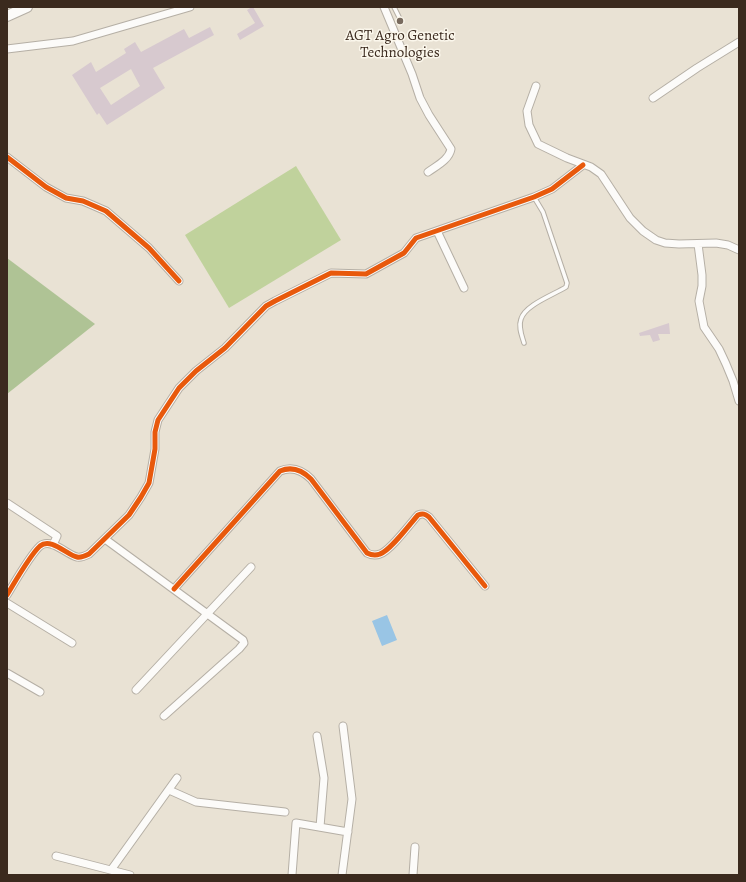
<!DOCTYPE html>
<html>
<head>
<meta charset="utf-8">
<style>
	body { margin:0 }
	#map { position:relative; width:746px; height:882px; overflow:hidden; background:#e9e2d4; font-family:Alegreya,serif }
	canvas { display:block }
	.frame { position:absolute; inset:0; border:8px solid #3b2a1e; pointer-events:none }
</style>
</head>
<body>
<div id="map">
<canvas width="746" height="882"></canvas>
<div class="frame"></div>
</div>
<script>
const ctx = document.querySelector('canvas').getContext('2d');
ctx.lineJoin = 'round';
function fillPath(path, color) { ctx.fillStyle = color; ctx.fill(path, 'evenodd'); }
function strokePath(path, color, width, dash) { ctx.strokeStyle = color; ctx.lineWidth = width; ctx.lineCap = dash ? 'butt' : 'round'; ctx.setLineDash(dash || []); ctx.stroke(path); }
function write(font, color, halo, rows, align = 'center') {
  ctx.font = font + ' Alegreya,serif'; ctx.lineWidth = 3; ctx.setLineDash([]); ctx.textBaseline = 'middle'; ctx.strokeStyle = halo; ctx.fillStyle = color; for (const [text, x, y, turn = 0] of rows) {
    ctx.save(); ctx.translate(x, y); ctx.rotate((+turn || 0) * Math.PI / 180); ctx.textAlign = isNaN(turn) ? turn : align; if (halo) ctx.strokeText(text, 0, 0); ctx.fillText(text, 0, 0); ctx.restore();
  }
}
fillPath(new Path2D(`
	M 296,166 L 341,240 L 229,308 L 185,235 Z`), '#c0d29c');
fillPath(new Path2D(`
	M 7,258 L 95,324 L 7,394 Z`), '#afc395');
fillPath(new Path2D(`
	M 387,615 L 397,640 L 382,646 L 372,621 Z`), '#99c5e5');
fillPath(new Path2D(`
	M 252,7 L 253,7 L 264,26 L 240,40 L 237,34 L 255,23 L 247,10 Z
	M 210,27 L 214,35 L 153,68 L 165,88 L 107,125 L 99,113 L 97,115 L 72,75 L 91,62 L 96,72 L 126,53 L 124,49 L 135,42 L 141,52 L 184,29 L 189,38 ZM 131,69 L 140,86 L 111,105 L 100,88 Z
	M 669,323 L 670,334 L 658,334 L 660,340 L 653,342 L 650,335 L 640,336 L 639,333 Z`), '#d7c9cf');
const lane = new Path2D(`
	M 394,7 L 400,19
	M 524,343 C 522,336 518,327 521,319 C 525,305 553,295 566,287 L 567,283 L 543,212 L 534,197`);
const street = new Path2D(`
	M 384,7 L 412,74 L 420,98 L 429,115 L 451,149 C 449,160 436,166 428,172
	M 7,49 L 73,41 L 190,7
	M 536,86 L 527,111 L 529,125 L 538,144 L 567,158 L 591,167 L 601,174 L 630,218 L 643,231 L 656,240 L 665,243 L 679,244 L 716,243 L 728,245 L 739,250
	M 653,98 L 697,68 L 739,42
	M 7,157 L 46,187 L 66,198 L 83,201 L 106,211 L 149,248 L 179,281
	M 437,231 L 464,288
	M 698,244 L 702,275 L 702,286 L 699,301 L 704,327 L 719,349 L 726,364 L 733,381 L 739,401
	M 7,503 L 57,536 L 53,545
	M 105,539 L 243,640 L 244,643 L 239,649 L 164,716
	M 174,589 L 280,471 C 292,466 302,470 311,479 L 367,553 C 371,555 375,556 380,554 C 390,551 410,524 418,515 C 423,513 425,514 429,517 L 485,586
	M 7,595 C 15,582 30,555 40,546 C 51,537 67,555 77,557 C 81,558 85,556 89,554 L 129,515 L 141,497 L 149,483 L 155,449 L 155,432 L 158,420 L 179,388 L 196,371 L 225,348 L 266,306 L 275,301 L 331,273 L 366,274 L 404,253 L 416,238 L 534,197 L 552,189 L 583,165
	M 7,603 L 72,643
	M 7,673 L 40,692
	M 136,690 L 251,567
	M 317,736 L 324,778 L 320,827
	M 169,790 L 196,802 L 285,812
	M 56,856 L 130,875
	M 111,870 L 177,778
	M 292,875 L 296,823 L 348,832
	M 342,875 L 352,799 L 343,726
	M 413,875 L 415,847`);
const secondary = new Path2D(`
	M 7,16 L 27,7`);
strokePath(lane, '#b5afa5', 5.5);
strokePath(street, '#b5afa5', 9);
strokePath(secondary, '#b5afa5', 12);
strokePath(lane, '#fcfbf9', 3.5);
strokePath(street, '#fcfbf9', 7);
strokePath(secondary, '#fcfbf9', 10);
strokePath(new Path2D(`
	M 7,157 L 46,187 L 66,198 L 83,201 L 106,211 L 149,248 L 179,281
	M 174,589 L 280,471 C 292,466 302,470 311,479 L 367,553 C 371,555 375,556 380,554 C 390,551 410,524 418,515 C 423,513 425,514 429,517 L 485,586
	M 7,595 C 15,582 30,555 40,546 C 51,537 67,555 77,557 C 81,558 85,556 89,554 L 129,515 L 141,497 L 149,483 L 155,449 L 155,432 L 158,420 L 179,388 L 196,371 L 225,348 L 266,306 L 275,301 L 331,273 L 366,274 L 404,253 L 416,238 L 534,197 L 552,189 L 583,165`), '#e8590c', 5);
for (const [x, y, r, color] of [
	[400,21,4,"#786a5e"]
]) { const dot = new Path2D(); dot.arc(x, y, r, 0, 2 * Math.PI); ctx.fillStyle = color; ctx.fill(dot); strokePath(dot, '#fbf7ec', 1.5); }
write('15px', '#3b2a1e', '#fbf7ec', [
	["AGT Agro Genetic",400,36],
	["Technologies",400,53]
]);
</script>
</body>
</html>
